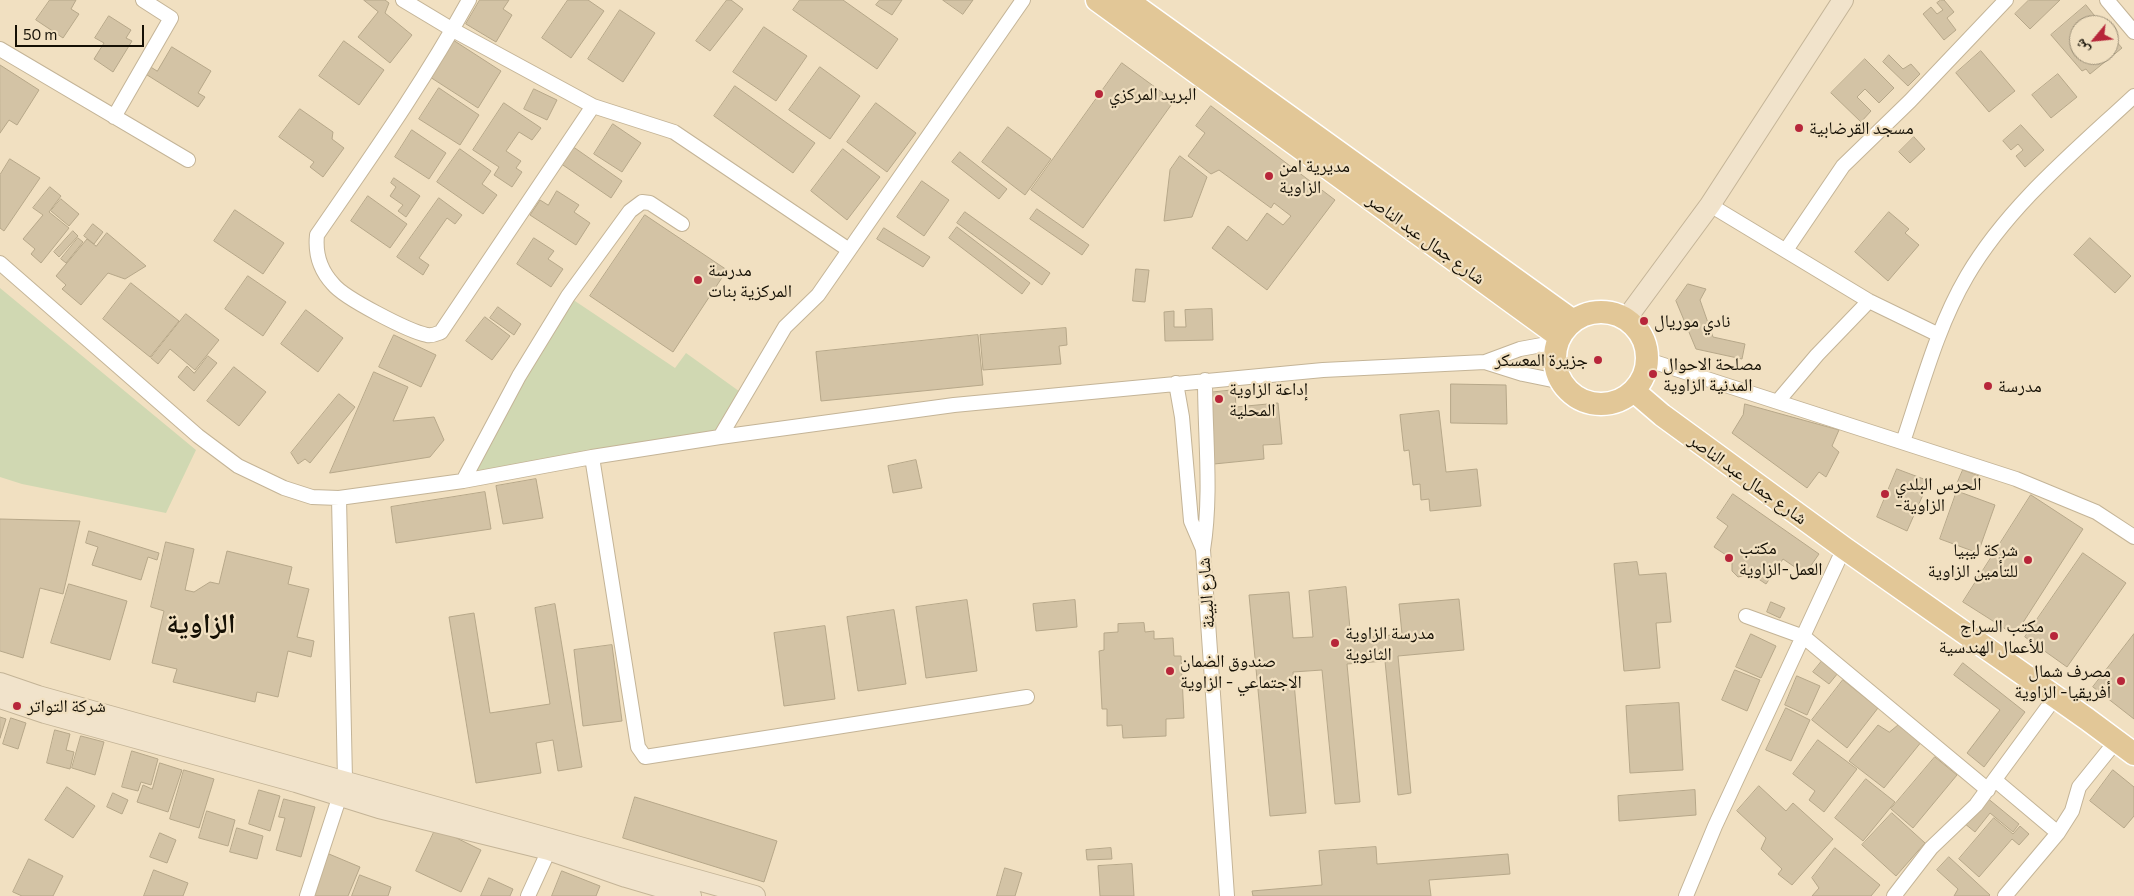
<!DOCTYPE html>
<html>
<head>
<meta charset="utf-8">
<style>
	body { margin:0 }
	#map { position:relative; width:2134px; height:896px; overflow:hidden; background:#f1e0c1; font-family:Commissioner,"Noto Naskh Arabic",sans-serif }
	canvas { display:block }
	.north { position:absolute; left:2069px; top:15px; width:50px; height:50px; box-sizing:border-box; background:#f1e0c1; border:1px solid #998d76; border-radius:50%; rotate:242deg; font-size:14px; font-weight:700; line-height:20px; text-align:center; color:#151005 }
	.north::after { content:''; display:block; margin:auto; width:18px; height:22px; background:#b7263a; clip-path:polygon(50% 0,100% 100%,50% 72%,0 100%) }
	.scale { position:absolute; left:15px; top:25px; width:129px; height:22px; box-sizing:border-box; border:2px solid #151005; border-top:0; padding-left:6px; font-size:15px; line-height:18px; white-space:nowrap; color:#151005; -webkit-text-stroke:4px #f1e0c1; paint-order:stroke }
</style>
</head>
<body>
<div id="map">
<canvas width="2134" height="896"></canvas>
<div class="north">ش</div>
<div class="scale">50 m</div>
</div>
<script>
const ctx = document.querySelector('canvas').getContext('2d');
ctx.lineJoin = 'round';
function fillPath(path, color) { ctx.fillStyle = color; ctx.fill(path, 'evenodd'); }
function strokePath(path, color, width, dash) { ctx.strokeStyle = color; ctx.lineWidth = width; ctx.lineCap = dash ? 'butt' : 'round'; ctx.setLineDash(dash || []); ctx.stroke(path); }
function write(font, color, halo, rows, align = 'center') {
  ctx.font = font + ' Commissioner,"Noto Naskh Arabic",sans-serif'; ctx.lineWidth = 4.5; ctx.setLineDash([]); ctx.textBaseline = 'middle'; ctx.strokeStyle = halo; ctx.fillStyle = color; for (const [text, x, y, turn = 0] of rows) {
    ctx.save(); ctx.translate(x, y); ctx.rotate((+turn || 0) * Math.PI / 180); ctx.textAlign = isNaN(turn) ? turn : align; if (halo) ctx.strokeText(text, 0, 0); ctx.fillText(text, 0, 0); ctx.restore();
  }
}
fillPath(new Path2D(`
	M 0,288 L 196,450 L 166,513 L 22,484 L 0,477 Z
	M 569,297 L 675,368 L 686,353 L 743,394 L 719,435 L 464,481 Z`), '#d0d8b2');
const building = new Path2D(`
	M 50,0 L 76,0 L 71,9 L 79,14 L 63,38 L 36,20 Z
	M 364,0 L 385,0 L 389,3 L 385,13 L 412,35 L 390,63 L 358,37 L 378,12 Z
	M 480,0 L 509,0 L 503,9 L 512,15 L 496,42 L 466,24 Z
	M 568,0 L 588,0 L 604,11 L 571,58 L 542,38 Z
	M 727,0 L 731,0 L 743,9 L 710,51 L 696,41 Z
	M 800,0 L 843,0 L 898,39 L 877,69 L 793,10 Z
	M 880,0 L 902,0 L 892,15 L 876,5 Z
	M 943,0 L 973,0 L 963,14 Z
	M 1941,0 L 1944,0 L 1954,12 L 1947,18 L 1956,30 L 1944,40 L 1923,14 L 1931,7 L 1937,14 L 1943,10 L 1937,3 Z
	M 2029,0 L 2060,0 L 2030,29 L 2015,14 Z
	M 2086,5 L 2102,25 L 2079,25 L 2079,55 L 2109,55 L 2109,33 L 2122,48 L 2090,74 L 2086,69 L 2082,71 L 2051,35 Z
	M 620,10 L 655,33 L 623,82 L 588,59 Z
	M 109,16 L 131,30 L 126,38 L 132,41 L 113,72 L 94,59 L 104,43 L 95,38 Z
	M 764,27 L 807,56 L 776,101 L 733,72 Z
	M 453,40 L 501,71 L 478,108 L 430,77 Z
	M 344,41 L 384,70 L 359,105 L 319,76 Z
	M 172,47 L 211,71 L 198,93 L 205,97 L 198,107 L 144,73 L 149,66 L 157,71 Z
	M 1981,51 L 2015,91 L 1989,112 L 1956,73 Z
	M 1889,55 L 1903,69 L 1911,64 L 1920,74 L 1908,86 L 1883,62 Z
	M 1865,59 L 1894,88 L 1879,103 L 1865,89 L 1857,97 L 1871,111 L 1861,122 L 1831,93 Z
	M 1122,63 L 1174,101 L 1083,228 L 1031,190 Z
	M 0,65 L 39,90 L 17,125 L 9,120 L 0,133 Z
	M 820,67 L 860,96 L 830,139 L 789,110 Z
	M 2058,74 L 2077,97 L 2051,118 L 2032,95 Z
	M 735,86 L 815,143 L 793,173 L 714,116 Z
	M 439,88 L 479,115 L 460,145 L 419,119 Z
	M 534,89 L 557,100 L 547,120 L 524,109 Z
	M 504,103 L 541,128 L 532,140 L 519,132 L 506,151 L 521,161 L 516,168 L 522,172 L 512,187 L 494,175 L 499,167 L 473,150 Z
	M 876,103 L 916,133 L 887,172 L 847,142 Z
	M 1211,106 L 1335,200 L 1267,290 L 1212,248 L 1228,226 L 1247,241 L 1267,213 L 1283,225 L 1291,216 L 1274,203 L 1271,208 L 1219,170 L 1211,174 L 1188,156 L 1205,133 L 1196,126 Z
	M 300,109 L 333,132 L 332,139 L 344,148 L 323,177 L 310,167 L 314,162 L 279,137 Z
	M 613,124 L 641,143 L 622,172 L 594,154 Z
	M 2021,125 L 2044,150 L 2025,167 L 2016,156 L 2023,150 L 2018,144 L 2011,150 L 2003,141 Z
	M 1008,127 L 1051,159 L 1025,195 L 982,162 Z
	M 412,130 L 446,153 L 429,179 L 395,157 Z
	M 1914,137 L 1925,149 L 1910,163 L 1899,152 Z
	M 572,146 L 622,181 L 611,198 L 560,163 Z
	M 460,149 L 491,171 L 482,184 L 497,195 L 483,214 L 437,182 Z
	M 843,149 L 880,177 L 847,220 L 811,191 Z
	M 960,152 L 1007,189 L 999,199 L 952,162 Z
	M 1180,156 L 1207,177 L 1192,217 L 1164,221 L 1170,170 Z
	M 10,159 L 40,178 L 4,231 L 0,228 L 0,175 Z
	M 394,178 L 420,196 L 406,217 L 398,211 L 403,205 L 390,196 L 396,187 L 391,183 Z
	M 922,181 L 949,200 L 924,236 L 897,217 Z
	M 50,187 L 61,196 L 49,212 L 69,228 L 41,263 L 31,254 L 35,249 L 23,239 L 43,215 L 33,208 Z
	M 557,191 L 579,205 L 574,212 L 590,223 L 576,245 L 530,215 L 540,200 L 548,205 Z
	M 368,196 L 407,224 L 390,248 L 351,221 Z
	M 439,198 L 462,215 L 455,224 L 447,218 L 419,258 L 429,265 L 423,275 L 397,257 Z
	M 61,199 L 79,214 L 69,226 L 51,211 Z
	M 1037,209 L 1089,245 L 1082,255 L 1030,219 Z
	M 235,210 L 284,243 L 263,274 L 214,241 Z
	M 965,212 L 1050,273 L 1042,285 L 957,223 Z
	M 1889,212 L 1909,229 L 1905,233 L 1919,245 L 1888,281 L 1855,252 Z
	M 645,215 L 727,270 L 673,352 L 590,296 Z
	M 93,224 L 103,232 L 94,244 L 84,236 Z
	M 957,227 L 1030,283 L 1022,294 L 949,238 Z
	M 884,228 L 930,257 L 923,267 L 877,239 Z
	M 73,231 L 78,236 L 59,257 L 54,252 Z
	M 107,233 L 146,266 L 125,279 L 108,273 L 81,305 L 62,289 L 66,285 L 56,276 L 87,239 L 96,246 Z
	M 78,238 L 83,242 L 66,263 L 61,259 Z
	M 534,238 L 554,251 L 548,259 L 563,269 L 551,287 L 517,264 Z
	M 2090,238 L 2131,276 L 2115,293 L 2074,255 Z
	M 1136,269 L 1149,270 L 1145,302 L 1133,301 Z
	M 248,276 L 286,302 L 263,336 L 225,309 Z
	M 131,283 L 179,321 L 150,357 L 103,319 Z
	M 1688,284 L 1706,289 L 1700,300 L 1713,337 L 1745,344 L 1742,359 L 1696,349 L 1676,301 Z
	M 498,307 L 521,324 L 514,335 L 490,318 Z
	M 1212,309 L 1213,340 L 1165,341 L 1164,312 L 1174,311 L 1174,327 L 1186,327 L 1185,310 Z
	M 306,310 L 343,338 L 318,372 L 281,344 Z
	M 186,314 L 219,340 L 195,370 L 170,349 L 158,364 L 151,358 Z
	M 485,317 L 510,336 L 492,360 L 466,341 Z
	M 1066,328 L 1067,345 L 1059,346 L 1061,364 L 983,370 L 980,335 Z
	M 394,335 L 436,355 L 421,387 L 379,367 Z
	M 978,335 L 983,385 L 821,401 L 816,352 Z
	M 208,356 L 217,363 L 194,391 L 178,377 L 187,366 L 194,373 Z
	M 234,367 L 266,392 L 239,426 L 207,401 Z
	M 374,372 L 408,387 L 393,421 L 434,417 L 444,440 L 430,457 L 330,473 Z
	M 1451,384 L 1506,385 L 1507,424 L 1451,423 Z
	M 1235,390 L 1236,407 L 1278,403 L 1282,444 L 1263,445 L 1264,459 L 1214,464 L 1207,393 Z
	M 339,394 L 355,407 L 310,463 L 305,459 L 298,464 L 291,453 Z
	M 1745,404 L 1839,430 L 1832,446 L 1839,452 L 1826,477 L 1819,472 L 1807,488 L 1732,433 L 1743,415 Z
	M 1439,411 L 1446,472 L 1477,469 L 1481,506 L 1430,511 L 1429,499 L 1421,500 L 1420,484 L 1413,485 L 1409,450 L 1404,451 L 1400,415 Z
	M 916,460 L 922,488 L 893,493 L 888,466 Z
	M 1897,469 L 1929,481 L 1907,531 L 1877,517 Z
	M 1963,470 L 1979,476 L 1973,491 L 1957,484 Z
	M 536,479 L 543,518 L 503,524 L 496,486 Z
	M 1957,491 L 1995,505 L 1978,553 L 1940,539 Z
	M 485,492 L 491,529 L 396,543 L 391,507 Z
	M 1733,494 L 1819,554 L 1805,574 L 1783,559 L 1766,584 L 1751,574 L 1738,577 L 1732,571 L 1732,559 L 1714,547 L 1728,526 L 1717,518 Z
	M 2031,495 L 2083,529 L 2015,635 L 1963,602 Z
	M 0,519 L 80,521 L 63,594 L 40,588 L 23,658 L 0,651 Z
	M 89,531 L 159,553 L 157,560 L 148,557 L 141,580 L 92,565 L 98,547 L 86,543 Z
	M 166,542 L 194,549 L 185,590 L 194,592 L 210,582 L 219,584 L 227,551 L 292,567 L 288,584 L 309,589 L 297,637 L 314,641 L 311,657 L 288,651 L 278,697 L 257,692 L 255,702 L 173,682 L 177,669 L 152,663 L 164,611 L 151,607 Z
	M 2083,553 L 2126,583 L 2067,667 L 2025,637 Z
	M 1637,562 L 1639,575 L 1666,573 L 1671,622 L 1656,623 L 1660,668 L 1624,671 L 1614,564 Z
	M 69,584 L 127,601 L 110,660 L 51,643 Z
	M 1346,587 L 1351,639 L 1402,634 L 1399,604 L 1459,599 L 1464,650 L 1398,656 L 1411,793 L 1398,795 L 1385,661 L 1347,664 L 1360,802 L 1335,804 L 1322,670 L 1293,672 L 1306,813 L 1270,816 L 1249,595 L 1289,592 L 1293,638 L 1313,637 L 1309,591 Z
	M 967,600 L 977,671 L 926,678 L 916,607 Z
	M 1075,600 L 1077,627 L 1036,631 L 1033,604 Z
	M 1771,602 L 1785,608 L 1780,618 L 1767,612 Z
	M 555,604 L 582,767 L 558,771 L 553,740 L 536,743 L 541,773 L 476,783 L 449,617 L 474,613 L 490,713 L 550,704 L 535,608 Z
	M 894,610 L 906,684 L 858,691 L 847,617 Z
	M 1144,623 L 1145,632 L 1154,631 L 1154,639 L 1173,638 L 1174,656 L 1181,656 L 1184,718 L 1166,719 L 1166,736 L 1123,738 L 1122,725 L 1107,726 L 1107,709 L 1102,709 L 1099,651 L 1104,650 L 1104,633 L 1118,632 L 1118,624 Z
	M 825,626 L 835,699 L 784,706 L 774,633 Z
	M 1751,634 L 1776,646 L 1761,678 L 1736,667 Z
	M 2134,634 L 2134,719 L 2093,687 Z
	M 612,645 L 622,721 L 583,726 L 574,650 Z
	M 1822,661 L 1838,673 L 1829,684 L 1813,672 Z
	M 1963,663 L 2025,712 L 1984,767 L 1967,753 L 2000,710 L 1954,675 Z
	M 1735,670 L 1760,680 L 1747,711 L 1722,700 Z
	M 1797,676 L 1820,686 L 1807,715 L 1785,705 Z
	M 1843,680 L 1878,708 L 1847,748 L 1812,720 Z
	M 1679,703 L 1683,770 L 1630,773 L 1626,706 Z
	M 1786,708 L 1810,720 L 1791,761 L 1766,750 Z
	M 0,717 L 6,719 L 0,738 Z
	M 11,718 L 26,723 L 18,749 L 3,744 Z
	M 1901,723 L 1922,741 L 1884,788 L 1849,761 L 1878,725 L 1889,732 Z
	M 55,730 L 70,734 L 66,750 L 74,752 L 70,769 L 47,763 Z
	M 81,736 L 104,742 L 95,775 L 72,768 Z
	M 1818,740 L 1857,769 L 1824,812 L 1809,800 L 1815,791 L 1793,774 Z
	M 132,751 L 158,759 L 151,785 L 141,782 L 138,791 L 122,787 Z
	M 1935,757 L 1957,775 L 1913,828 L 1891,809 Z
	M 160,763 L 182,770 L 168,812 L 137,802 L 143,785 L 152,789 Z
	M 184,770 L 214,779 L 199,828 L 170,819 Z
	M 2113,770 L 2134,787 L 2134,816 L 2124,828 L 2090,801 Z
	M 1866,779 L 1895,802 L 1863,841 L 1835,818 Z
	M 1759,786 L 1786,811 L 1793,803 L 1833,839 L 1792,885 L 1778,874 L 1782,869 L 1761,849 L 1766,838 L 1737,811 Z
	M 67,787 L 95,806 L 73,838 L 45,820 Z
	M 259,790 L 280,796 L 270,831 L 249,824 Z
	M 1695,790 L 1696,815 L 1619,821 L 1618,796 Z
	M 113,793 L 128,800 L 122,814 L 107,807 Z
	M 635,797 L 777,841 L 764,882 L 623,838 Z
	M 1986,797 L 2019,824 L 2013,832 L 1990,813 L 1975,832 L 1964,823 Z
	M 284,799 L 315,807 L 301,857 L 276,850 L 285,818 L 279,817 Z
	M 207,811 L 235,820 L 228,846 L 199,838 Z
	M 1892,813 L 1925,843 L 1896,876 L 1862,845 Z
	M 1994,818 L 2013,834 L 2020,826 L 2029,834 L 2019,845 L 2012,839 L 1979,877 L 1959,859 Z
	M 237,828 L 263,836 L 257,859 L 230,852 Z
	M 436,828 L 481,850 L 461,892 L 416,871 Z
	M 160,833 L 176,840 L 167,863 L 150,857 Z
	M 1376,847 L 1377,864 L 1508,854 L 1510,874 L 1429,880 L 1431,896 L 1253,896 L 1252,891 L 1322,885 L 1319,851 Z
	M 1111,848 L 1112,859 L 1087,860 L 1086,850 Z
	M 1835,848 L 1880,885 L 1871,896 L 1812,896 L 1819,888 L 1812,878 Z
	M 329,854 L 360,867 L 348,896 L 312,896 Z
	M 1949,857 L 1990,895 L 1989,896 L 1954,896 L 1958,889 L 1937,870 Z
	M 29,859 L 63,876 L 53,896 L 22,896 L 13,892 Z
	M 1132,864 L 1134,896 L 1100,896 L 1098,866 Z
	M 1005,868 L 1022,873 L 1015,896 L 997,896 Z
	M 154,870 L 188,883 L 183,896 L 144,896 Z
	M 562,871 L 600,886 L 596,896 L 552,896 Z
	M 360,875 L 391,887 L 388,896 L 352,896 Z
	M 489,878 L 513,889 L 510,896 L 481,896 Z`);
fillPath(building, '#d3c3a5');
strokePath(building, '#b6a789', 1);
const street = new Path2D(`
	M 403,0 L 453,30 L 593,106 L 674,132 L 849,250
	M 469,0 C 424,82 370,158 317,235 C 315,254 320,270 333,284 C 344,298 408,331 427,335 C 433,336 436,334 441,332 L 593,106
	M 2107,0 L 2134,32
	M 0,49 L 188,160
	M 114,117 L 171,18 L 143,0
	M 1710,205 L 1869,301 L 1939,335
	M 1786,250 L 1843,166 L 1910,101 L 2006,0
	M 0,263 L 198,436 L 238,466 L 284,488 L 312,497 L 339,498 L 463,481 L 592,457 L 720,437 L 954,405 L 1323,370 L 1485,362 L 1520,349 L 1558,342
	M 1648,360 L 2016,479 L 2096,512 L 2134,537
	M 1485,362 L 1523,374 L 1562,382
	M 1205,380 C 1205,437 1212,494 1203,550 L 1227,896
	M 1176,383 L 1182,417 L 1191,521 L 1203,549
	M 1778,401 L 1817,355 L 1869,301
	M 720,437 L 785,327 L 818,295 L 1023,0
	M 1903,442 C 1922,386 1937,327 1967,276 C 2008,206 2075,151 2134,96
	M 592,457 L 638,747 L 645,757 L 1027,697
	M 463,481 L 519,376 L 568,296 L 630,211 L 642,202 L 650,203 L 682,224
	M 1746,616 L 1804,637 L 1988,790
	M 1995,780 L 2058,833
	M 307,896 L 345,780 L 339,498
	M 528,896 L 549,850
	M 1686,896 L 1715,826 L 1844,548
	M 1894,896 L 1931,848 L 1976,805 L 2056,696
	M 2005,896 L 2058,833 L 2072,811 L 2079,787 L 2117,740`);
const secondary = new Path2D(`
	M 1626,319 L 1710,205 L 1843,0
	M 0,683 L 38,696 L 755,896
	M 0,698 L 45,713 L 296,782 L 379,808 L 549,850 L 626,877 L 691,896`);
const primary = new Path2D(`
	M 1097,0 L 1560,337
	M 1127,0 L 1573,321
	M1555 358a46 46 0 1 1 92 0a46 46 0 1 1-92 0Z
	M 1634,391 L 1662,415 L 1844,548 L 2087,719 L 2134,754`);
strokePath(street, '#c4b497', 16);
strokePath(secondary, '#c4b497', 22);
strokePath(primary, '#fff', 25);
strokePath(street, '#fff', 14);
strokePath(secondary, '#f1e3cb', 20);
strokePath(primary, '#e2c797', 22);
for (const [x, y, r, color] of [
	[1099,94,5,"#b7263a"],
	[1799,128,5,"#b7263a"],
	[1269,176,5,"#b7263a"],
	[698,280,5,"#b7263a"],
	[1644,321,5,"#b7263a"],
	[1598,360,5,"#b7263a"],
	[1653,374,5,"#b7263a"],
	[1988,386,5,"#b7263a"],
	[1219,399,5,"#b7263a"],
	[1885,494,5,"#b7263a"],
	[1729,558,5,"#b7263a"],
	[2028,560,5,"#b7263a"],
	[2054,636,5,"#b7263a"],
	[1335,643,5,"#b7263a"],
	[1170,671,5,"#b7263a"],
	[2121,681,5,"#b7263a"],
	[17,706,5,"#b7263a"]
]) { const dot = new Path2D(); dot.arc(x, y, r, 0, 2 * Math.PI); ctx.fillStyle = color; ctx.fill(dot); strokePath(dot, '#f1e0c1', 2); }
write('18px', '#151005', '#f1e0c1', [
	["البريد المركزي",1109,94],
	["مسجد القرضابية",1809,128],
	["مديرية امن",1279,166],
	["الزاوية",1279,187],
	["مدرسة",708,270],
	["المركزية بنات",708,291],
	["نادي موريال",1654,321],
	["جزيرة المعسكر",1588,360,"right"],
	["مصلحة الاحوال",1663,364],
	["المدنية الزاوية",1663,385],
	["مدرسة",1998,386],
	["إداعة الزاوية",1229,389],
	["المحلية",1229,410],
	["الحرس البلدي",1895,484],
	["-الزاوية",1895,505],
	["مكتب",1739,548],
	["العمل-الزاوية",1739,569],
	["شركة ليبيا",2018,550,"right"],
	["للتأمين الزاوية",2018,571,"right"],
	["مكتب السراج",2044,626,"right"],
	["للأعمال الهندسية",2044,647,"right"],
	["مدرسة الزاوية",1345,633],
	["الثانوية",1345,654],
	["صندوق الضمان",1180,661],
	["الاجتماعي - الزاوية",1180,682],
	["مصرف شمال",2111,671,"right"],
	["أفريقيا- الزاوية",2111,692,"right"],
	["شركة التواتر",27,706]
], 'left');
write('18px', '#151005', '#f1e0c1', [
	["شارع جمال عبد الناصر",1426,239,36],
	["شارع جمال عبد الناصر",1748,479,36],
	["شارع البيئة",1206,593,-94]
]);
write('bold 28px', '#151005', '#f1e0c1', [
	["الزاوية",201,624]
]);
</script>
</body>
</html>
